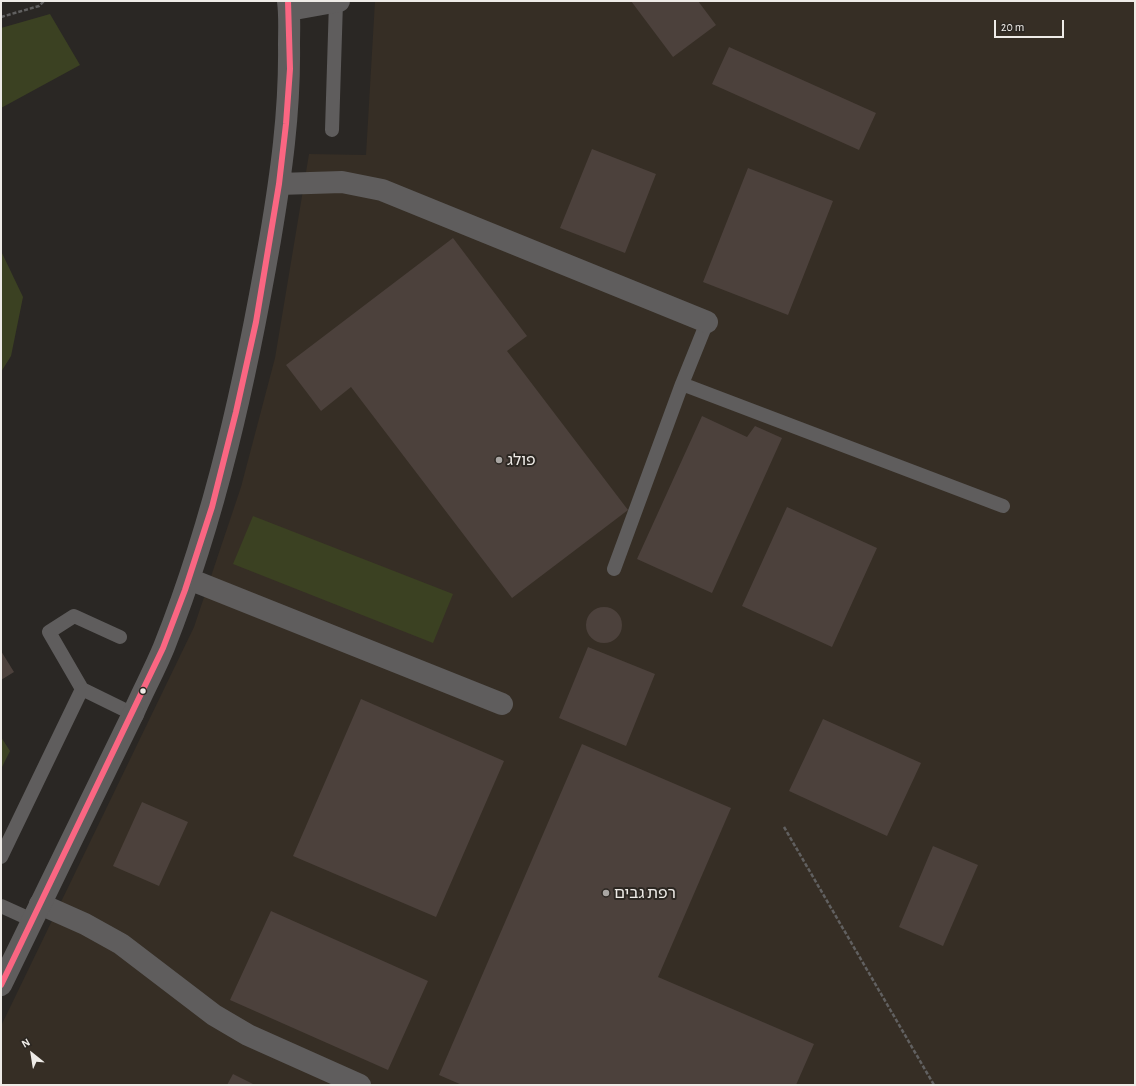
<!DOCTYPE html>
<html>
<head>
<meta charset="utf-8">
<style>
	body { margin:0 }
	#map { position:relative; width:1136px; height:1086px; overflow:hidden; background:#2a2724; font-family:"Alegreya Sans",sans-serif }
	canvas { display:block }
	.frame { position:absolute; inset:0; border:2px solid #eeebe7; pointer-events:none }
	.north { position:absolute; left:12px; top:1034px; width:40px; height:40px; -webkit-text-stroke:3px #2c2722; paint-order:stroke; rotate:330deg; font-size:11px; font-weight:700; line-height:16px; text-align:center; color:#eeebe7 }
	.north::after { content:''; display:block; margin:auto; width:14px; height:18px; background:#eeebe7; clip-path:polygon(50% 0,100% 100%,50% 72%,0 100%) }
	.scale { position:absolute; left:994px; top:20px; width:70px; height:18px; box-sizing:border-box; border:2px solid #eeebe7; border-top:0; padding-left:5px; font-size:12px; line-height:14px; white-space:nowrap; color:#eeebe7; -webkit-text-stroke:3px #2c2722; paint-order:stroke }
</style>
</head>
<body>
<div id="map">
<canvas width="1136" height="1086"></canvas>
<div class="frame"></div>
<div class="north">N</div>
<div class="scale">20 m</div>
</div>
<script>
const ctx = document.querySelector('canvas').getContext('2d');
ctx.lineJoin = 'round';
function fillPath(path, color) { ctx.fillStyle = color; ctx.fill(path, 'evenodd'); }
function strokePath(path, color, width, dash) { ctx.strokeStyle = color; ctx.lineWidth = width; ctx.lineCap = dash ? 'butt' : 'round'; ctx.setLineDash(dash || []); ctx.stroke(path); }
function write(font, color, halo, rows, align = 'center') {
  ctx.font = font + ' "Alegreya Sans","Noto Sans Hebrew",sans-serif'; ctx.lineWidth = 4; ctx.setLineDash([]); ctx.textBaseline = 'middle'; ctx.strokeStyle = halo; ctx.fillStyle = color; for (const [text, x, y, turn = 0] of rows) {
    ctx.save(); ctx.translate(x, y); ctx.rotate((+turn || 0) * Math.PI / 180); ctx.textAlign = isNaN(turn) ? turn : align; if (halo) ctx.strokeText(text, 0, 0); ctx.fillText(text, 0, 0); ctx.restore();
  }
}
fillPath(new Path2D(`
	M 375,1 L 1135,1 L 1135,1085 L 1,1085 L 1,1026 L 194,627 L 241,487 L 275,358 L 309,154 L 366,155 Z`), '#362e25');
fillPath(new Path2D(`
	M 50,14 L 80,65 L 1,108 L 1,28 Z
	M 1,251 L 23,297 L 11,356 L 1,372 Z
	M 253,516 L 453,594 L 433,643 L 233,564 Z
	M 1,737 L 10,751 L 1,769 Z`), '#3b4122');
fillPath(new Path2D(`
	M 631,1 L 698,1 L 716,25 L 673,57 Z
	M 729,47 L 876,113 L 859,150 L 712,84 Z
	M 592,149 L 656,174 L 625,253 L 560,228 Z
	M 748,168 L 833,201 L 788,315 L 703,282 Z
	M 453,238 L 527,336 L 507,351 L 628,510 L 512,598 L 351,387 L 321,411 L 286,365 Z
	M 702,416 L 747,437 L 755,426 L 782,438 L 712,593 L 637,559 Z
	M 787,507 L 877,548 L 832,647 L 742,606 Z
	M586 625a18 18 0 1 1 36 0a18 18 0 1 1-36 0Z
	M 588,647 L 655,674 L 626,746 L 559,718 Z
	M 1,651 L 14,672 L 1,680 Z
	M 361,699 L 504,761 L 436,917 L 293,856 Z
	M 823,719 L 921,763 L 887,836 L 789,791 Z
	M 582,744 L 731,808 L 658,977 L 814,1044 L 796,1085 L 462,1085 L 439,1075 Z
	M 142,802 L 188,822 L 159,886 L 113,866 Z
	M 933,846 L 978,865 L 943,946 L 899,927 Z
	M 271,911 L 428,981 L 388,1070 L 230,1000 Z
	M 233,1074 L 255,1085 L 227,1085 Z`), '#4c413c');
strokePath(new Path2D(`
	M 1,17 L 39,6 L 44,1
	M 784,827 L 934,1085`), '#616060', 2.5, [4, 2]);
strokePath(new Path2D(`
	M 332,130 L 336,2
	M 682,384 L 707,322
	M 614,569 L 682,384 L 1003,506
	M 82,689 L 49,632 L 74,616 L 120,637
	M 1,857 L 82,689 L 133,714
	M 1,906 L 32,920`), '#5f5d5d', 14);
strokePath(new Path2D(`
	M 289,10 L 339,1
	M 279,184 L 342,182 L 382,190 L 707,322
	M 189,579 L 502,704
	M 133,714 C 143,691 155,669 164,647 C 216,516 246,378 270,240 C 281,175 290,111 289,45 C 289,31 290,16 288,1
	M 40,904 L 85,924 L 121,944 L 214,1015 L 248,1035 L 360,1085`), '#5f5d5d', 22);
strokePath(new Path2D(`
	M 1,985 L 133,714`), '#5f5d5d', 22);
strokePath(new Path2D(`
	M 1,985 L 163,648 L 185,590 L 212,507 L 236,412 L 256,322 L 279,184 L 286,124 L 290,69 L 288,1`), '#fa6682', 6);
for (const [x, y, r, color] of [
	[499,460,4,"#a9a6a3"],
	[143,691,3.5,"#eeebe7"],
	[606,893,4,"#a9a6a3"]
]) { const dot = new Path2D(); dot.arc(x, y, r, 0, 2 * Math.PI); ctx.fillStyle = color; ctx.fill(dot); strokePath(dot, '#2c2722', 1.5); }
write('16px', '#eeebe7', '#2c2722', [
	["פולג",507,460],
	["רפת גבים",614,893]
], 'left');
</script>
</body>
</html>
